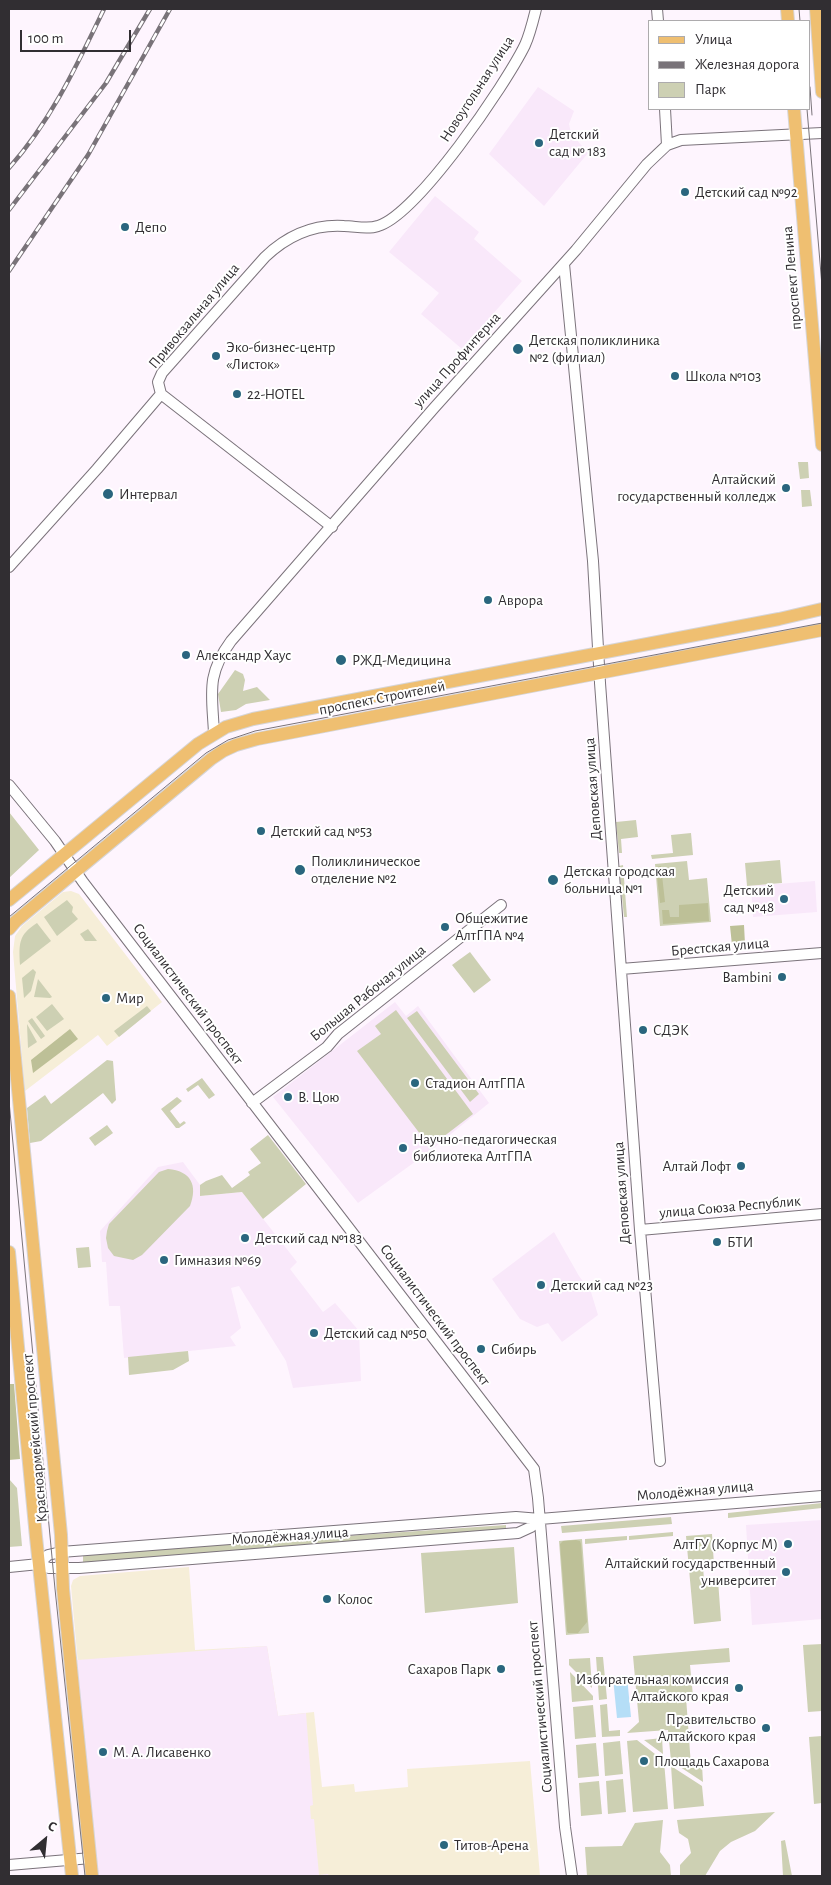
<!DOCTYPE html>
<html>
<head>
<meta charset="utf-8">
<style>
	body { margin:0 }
	#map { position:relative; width:831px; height:1885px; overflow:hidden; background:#fef5fe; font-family:"Alegreya Sans",sans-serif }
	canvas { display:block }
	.frame { position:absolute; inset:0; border:10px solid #312e32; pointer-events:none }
	.legend { position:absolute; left:648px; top:20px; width:162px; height:90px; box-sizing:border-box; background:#fff; border:1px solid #adabad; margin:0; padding:6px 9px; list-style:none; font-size:15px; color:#312e32 }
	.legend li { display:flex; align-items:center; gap:10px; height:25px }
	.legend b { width:25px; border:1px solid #adabad }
	.north { position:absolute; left:20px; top:1815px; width:50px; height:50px; -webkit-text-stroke:4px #fff; paint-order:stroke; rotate:28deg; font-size:14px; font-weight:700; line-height:20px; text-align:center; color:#312e32 }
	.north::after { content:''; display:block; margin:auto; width:18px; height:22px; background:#312e32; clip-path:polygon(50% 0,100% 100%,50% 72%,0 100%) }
	.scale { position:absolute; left:20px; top:30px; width:111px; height:22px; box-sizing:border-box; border:2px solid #312e32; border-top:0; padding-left:6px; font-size:15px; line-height:18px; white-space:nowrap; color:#312e32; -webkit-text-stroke:4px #fff; paint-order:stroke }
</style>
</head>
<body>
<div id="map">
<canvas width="831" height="1885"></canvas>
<div class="frame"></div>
<ul class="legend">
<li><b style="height:6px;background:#efbf71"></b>Улица</li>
<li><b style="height:6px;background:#797379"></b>Железная дорога</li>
<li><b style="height:14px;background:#cdd0b3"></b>Парк</li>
</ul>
<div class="north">С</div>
<div class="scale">100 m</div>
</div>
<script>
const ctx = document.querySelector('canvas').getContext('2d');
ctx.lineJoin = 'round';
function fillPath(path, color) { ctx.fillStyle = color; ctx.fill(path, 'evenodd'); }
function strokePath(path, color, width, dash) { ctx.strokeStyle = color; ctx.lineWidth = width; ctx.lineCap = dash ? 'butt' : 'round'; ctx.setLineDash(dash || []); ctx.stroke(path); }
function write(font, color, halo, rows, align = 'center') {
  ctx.font = font + ' "Alegreya Sans",sans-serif'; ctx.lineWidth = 4; ctx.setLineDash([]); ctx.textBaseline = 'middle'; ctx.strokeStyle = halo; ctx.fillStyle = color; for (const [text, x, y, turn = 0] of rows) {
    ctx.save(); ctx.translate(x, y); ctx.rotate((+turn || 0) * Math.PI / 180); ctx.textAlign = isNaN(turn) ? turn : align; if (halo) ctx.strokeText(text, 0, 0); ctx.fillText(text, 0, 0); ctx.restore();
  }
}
fillPath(new Path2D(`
	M 71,891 L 79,894 L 162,1002 L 107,1046 L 98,1035 L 25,1091 L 13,952 L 15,936 L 22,926 L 63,892 Z
	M 189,1567 L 195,1650 L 267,1646 L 278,1716 L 314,1712 L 322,1787 L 354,1784 L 355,1792 L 408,1787 L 407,1769 L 530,1761 L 540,1876 L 97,1876 L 71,1586 L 73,1580 L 80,1576 Z`), '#f6eed8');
fillPath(new Path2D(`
	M 538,87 L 574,111 L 569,124 L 571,133 L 588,153 L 544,206 L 489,154 Z
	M 435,196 L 479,232 L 474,239 L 522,281 L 462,349 L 421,314 L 439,293 L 389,252 Z
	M 815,881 L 817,912 L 753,917 L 751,886 Z
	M 395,1002 L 406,1016 L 418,1006 L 489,1103 L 430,1151 L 358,1203 L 273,1097 Z
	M 183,1162 L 200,1185 L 200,1196 L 242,1192 L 297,1262 L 290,1269 L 323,1312 L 335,1303 L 359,1331 L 361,1381 L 293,1388 L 286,1361 L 239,1286 L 231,1288 L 241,1328 L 230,1337 L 236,1346 L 124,1358 L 120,1306 L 109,1306 L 106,1262 L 102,1262 L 100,1231 L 158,1167 Z
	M 554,1232 L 579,1276 L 591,1292 L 598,1315 L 562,1342 L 548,1323 L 537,1327 L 520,1319 L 492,1279 Z
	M 822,1520 L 822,1619 L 752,1625 L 746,1525 Z
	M 267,1646 L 278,1716 L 306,1713 L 313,1805 L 310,1806 L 311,1819 L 314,1819 L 319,1875 L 328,1874 L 329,1876 L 97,1876 L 77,1660 Z`), '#f9e8fa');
fillPath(new Path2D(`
	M 798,462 L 808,462 L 809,478 L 800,479 Z
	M 801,490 L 810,490 L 812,506 L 802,507 Z
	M 235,670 L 243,674 L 245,680 L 243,691 L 257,687 L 270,700 L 246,704 L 236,710 L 221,712 L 218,694 Z
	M 9,812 L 39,850 L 9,878 Z
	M 636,820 L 638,837 L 621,839 L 622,853 L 619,853 L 616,822 Z
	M 691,833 L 693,855 L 652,859 L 651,855 L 673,853 L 671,835 Z
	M 780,860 L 782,883 L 747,886 L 745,863 Z
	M 687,861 L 689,880 L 707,878 L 711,922 L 660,926 L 655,864 Z
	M 623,865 L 627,917 L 624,917 L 619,866 Z
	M 67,900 L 73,907 L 72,912 L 78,919 L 57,936 L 44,917 Z
	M 37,923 L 51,941 L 20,965 C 19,944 18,935 37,923 Z
	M 88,929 L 97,941 L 85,941 L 80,934 Z
	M 470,952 L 491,980 L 474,993 L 452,965 Z
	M 33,969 L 36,972 L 31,991 L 24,998 L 22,978 Z
	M 38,979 L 52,997 L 50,998 L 34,997 Z
	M 52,1004 L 64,1019 L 47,1031 L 36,1017 Z
	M 147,1006 L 151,1011 L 119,1037 L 114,1031 Z
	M 396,1010 L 473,1114 L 430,1147 L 357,1051 L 381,1034 L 375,1026 Z
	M 417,1011 L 479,1094 L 470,1102 L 407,1018 Z
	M 32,1018 L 45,1036 L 41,1039 L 28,1021 Z
	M 27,1024 L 37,1042 L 28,1048 Z
	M 107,1060 L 113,1061 L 116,1100 L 112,1104 L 103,1093 L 41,1141 L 30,1143 L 27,1108 L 45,1095 L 51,1104 Z
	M 202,1078 L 215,1095 L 209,1099 L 198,1085 L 188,1092 L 186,1089 Z
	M 177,1097 L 182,1101 L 170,1111 L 180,1124 L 184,1121 L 186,1123 L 179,1128 L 176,1128 L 161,1109 Z
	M 107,1125 L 113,1133 L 95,1146 L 89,1138 Z
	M 268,1135 L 306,1184 L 263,1219 L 242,1192 L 200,1196 L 200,1185 L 206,1181 L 222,1175 L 232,1188 L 250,1175 L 248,1172 L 261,1163 L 250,1149 Z
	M 168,1169 C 191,1171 198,1185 190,1206 L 142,1255 L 133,1260 L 114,1256 L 108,1248 L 106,1238 L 107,1231 L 109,1224 L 159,1172 Z
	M 89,1247 L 91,1267 L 78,1268 L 76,1248 Z
	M 188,1351 L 189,1361 L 173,1370 L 129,1375 L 128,1357 Z
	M 9,1479 L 17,1488 L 22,1546 L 9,1547 Z
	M 822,1503 L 822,1508 L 728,1518 L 728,1513 Z
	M 671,1517 L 672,1524 L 562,1533 L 561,1526 Z
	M 506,1525 L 506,1531 L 83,1563 L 83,1554 Z
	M 673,1532 L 673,1536 L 629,1540 L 629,1536 Z
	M 712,1534 L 714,1565 L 703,1566 L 704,1580 L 718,1580 L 721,1621 L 694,1624 L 686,1536 Z
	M 627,1536 L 627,1540 L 585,1544 L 585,1539 Z
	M 582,1539 L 589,1633 L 566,1635 L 559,1541 Z
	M 514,1547 L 518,1603 L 425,1613 L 421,1553 Z
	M 822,1644 L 822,1711 L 808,1712 L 803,1645 Z
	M 729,1648 L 730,1662 L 690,1665 L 693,1696 L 686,1697 L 691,1766 L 702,1765 L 703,1782 L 671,1761 L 668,1730 L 627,1733 L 639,1722 L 633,1656 Z
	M 596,1657 L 603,1657 L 607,1699 L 599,1700 Z
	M 590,1658 L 592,1688 L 569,1665 L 569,1659 Z
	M 570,1672 L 593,1696 L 593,1700 L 572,1702 Z
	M 607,1704 L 609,1731 L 620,1730 L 620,1736 L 602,1737 L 600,1705 Z
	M 593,1705 L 596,1737 L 575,1739 L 573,1707 Z
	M 822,1736 L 822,1803 L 814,1804 L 809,1737 Z
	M 662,1738 L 663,1754 L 644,1740 Z
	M 637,1740 L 664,1761 L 668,1809 L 633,1812 L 627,1741 Z
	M 620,1741 L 623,1774 L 605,1776 L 603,1743 Z
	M 596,1743 L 599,1776 L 578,1778 L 576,1745 Z
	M 671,1766 L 702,1786 L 704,1806 L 674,1809 Z
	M 623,1779 L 626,1812 L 608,1814 L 606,1781 Z
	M 599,1781 L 602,1814 L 581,1816 L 579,1783 Z
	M 775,1812 L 755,1831 L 731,1842 L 720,1851 L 705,1876 L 680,1876 L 680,1865 L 691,1853 L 688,1839 L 679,1833 L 677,1820 Z
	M 663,1820 L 660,1852 L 670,1865 L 671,1876 L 587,1876 L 585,1847 L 622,1846 L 635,1823 Z
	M 785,1840 L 792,1876 L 783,1876 L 781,1841 Z`), '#cdd0b3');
fillPath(new Path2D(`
	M 661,866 L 665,902 L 660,903 L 656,867 Z
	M 708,903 L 709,921 L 663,924 L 662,910 L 669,910 L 670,917 L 679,917 L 679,905 Z
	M 744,925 L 745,944 L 732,945 L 730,926 Z
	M 70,1029 L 78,1039 L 33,1073 L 31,1060 Z
	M 9,1384 L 14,1384 L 20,1459 L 9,1460 Z
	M 576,1540 L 580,1541 L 581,1544 L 587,1622 L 578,1633 L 568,1633 L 567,1631 L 560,1544 L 563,1541 Z`), '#bdc097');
fillPath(new Path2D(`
	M 627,1677 L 631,1717 L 617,1718 L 613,1678 Z`), '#b5def7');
const minor = new Path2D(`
	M 657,9 L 658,21
	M 665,109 L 667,145
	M 564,264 L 593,561 L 600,683 L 640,1230 L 660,1461
	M 161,394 L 158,382 L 162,373 L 265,257 C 287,236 313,224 344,226 C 355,226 367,230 378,226 C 417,215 506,84 525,45 C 530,34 533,21 536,9
	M 161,394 L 332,527
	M 9,567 L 97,469 L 161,394
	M 214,733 C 212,693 206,675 231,641 L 434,408 L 576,250 L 647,164 L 667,145 L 681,140 L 822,133
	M 9,785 L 55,841 L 83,882 L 534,1469 L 538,1498 L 565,1827 L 572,1876
	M 621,969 L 822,953
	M 252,1103 L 327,1047 L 338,1034 L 501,905
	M 640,1230 L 822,1214
	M 39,1564 L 48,1555 L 61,1552 L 516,1517 L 540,1519 L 822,1496
	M 9,1567 L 39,1564 L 49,1568 L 79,1568 L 518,1533 L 531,1527 L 540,1519
	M 9,1865 L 91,1858`);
const major = new Path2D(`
	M 787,9 L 788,21
	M 816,9 L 822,92
	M 794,109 L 822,445
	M 9,900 L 198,744 L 226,727 L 253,719 L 779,619 L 822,609
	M 9,929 L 16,921 L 211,759 L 223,751 L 236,745 L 257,739 L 822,630
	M 9,996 L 61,1535 L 63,1589 L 92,1876
	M 9,1252 L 36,1537 L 72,1876`);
strokePath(minor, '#7b737b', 12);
strokePath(major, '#d6d5d6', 14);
strokePath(minor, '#fff', 10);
strokePath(major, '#efbf71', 12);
strokePath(new Path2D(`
	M 799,9 L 800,21
	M 810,87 L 812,115
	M 807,109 L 822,286
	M 9,917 L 206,753 L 228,740 L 255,731 L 822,623
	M 9,1101 L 55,1589 L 85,1876`), '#797379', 1);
const rail = new Path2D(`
	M 9,168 C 51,121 77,65 104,9
	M 9,210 L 106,83 L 150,9
	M 9,271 L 88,155 L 170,9`);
strokePath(rail, '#797379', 4.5);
strokePath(rail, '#fff', 2.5, [8]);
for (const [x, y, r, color] of [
	[539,143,5,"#2a667e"],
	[685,192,5,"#2a667e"],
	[125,227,5,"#2a667e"],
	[518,349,6,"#2a667e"],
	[216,356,5,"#2a667e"],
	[675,376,5,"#2a667e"],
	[237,394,5,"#2a667e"],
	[786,488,5,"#2a667e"],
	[108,494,6,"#2a667e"],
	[488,600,5,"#2a667e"],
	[186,655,5,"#2a667e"],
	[341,660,6,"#2a667e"],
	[261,831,5,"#2a667e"],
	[300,870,6,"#2a667e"],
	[553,880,6,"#2a667e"],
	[784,899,5,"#2a667e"],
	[445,927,5,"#2a667e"],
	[782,977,5,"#2a667e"],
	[106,998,5,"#2a667e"],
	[643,1030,5,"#2a667e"],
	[415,1083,5,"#2a667e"],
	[288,1097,5,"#2a667e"],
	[403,1148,5,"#2a667e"],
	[741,1166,5,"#2a667e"],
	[245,1238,5,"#2a667e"],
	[717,1242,5,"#2a667e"],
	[164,1260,5,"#2a667e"],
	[541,1285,5,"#2a667e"],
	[314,1333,5,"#2a667e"],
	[481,1349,5,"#2a667e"],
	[788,1544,5,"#2a667e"],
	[786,1572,5,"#2a667e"],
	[327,1599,5,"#2a667e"],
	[501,1669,5,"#2a667e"],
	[739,1688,5,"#2a667e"],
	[766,1728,5,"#2a667e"],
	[103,1752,5,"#2a667e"],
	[644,1761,5,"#2a667e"],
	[444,1845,5,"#2a667e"]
]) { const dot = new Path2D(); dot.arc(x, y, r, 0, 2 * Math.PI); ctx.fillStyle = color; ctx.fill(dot); strokePath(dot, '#fff', 2); }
write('15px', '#312e32', '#fff', [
	["Новоугольная улица",477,89,-57],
	["проспект Ленина",792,278,-95],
	["Привокзальная улица",194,316,-50],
	["улица Профинтерна",457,360,-48],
	["проспект Строителей",382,698,-11],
	["Деповская улица",593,789,-94],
	["Брестская улица",720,947,-5],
	["Большая Рабочая улица",368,993,-39],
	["Социалистический проспект",188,994,53],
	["Деповская улица",622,1193,-94],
	["улица Союза Республик",730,1207,-5],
	["Социалистический проспект",435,1315,53],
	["Красноармейский проспект",35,1438,-95],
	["Молодёжная улица",695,1491,-5],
	["Молодёжная улица",290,1536,-4],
	["Социалистический проспект",540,1707,-95]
]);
write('15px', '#312e32', '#fff', [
	["Детский",549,134],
	["сад № 183",549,151],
	["Детский сад №92",695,192],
	["Депо",135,227],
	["Детская поликлиника",529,340],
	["№2 (филиал)",529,357],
	["Эко-бизнес-центр",226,347],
	["«Листок»",226,364],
	["Школа №103",685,376],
	["22-HOTEL",247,394],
	["Алтайский",776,479,"right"],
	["государственный колледж",776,496,"right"],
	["Интервал",119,494],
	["Аврора",498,600],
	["Александр Хаус",196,655],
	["РЖД-Медицина",352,660],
	["Детский сад №53",271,831],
	["Поликлиническое",311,861],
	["отделение №2",311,878],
	["Детская городская",564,871],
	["больница №1",564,888],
	["Детский",774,890,"right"],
	["сад №48",774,907,"right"],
	["Общежитие",455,918],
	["АлтГПА №4",455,935],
	["Bambini",772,977,"right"],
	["Мир",116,998],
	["СДЭК",653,1030],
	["Стадион АлтГПА",425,1083],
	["В. Цою",298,1097],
	["Научно-педагогическая",413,1139],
	["библиотека АлтГПА",413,1156],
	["Алтай Лофт",731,1166,"right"],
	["Детский сад №183",255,1238],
	["БТИ",727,1242],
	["Гимназия №69",174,1260],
	["Детский сад №23",551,1285],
	["Детский сад №50",324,1333],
	["Сибирь",491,1349],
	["АлтГУ (Корпус М)",778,1544,"right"],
	["Алтайский государственный",776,1563,"right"],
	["университет",776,1580,"right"],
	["Колос",337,1599],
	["Сахаров Парк",491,1669,"right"],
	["Избирательная комиссия",729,1679,"right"],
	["Алтайского края",729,1696,"right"],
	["Правительство",756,1719,"right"],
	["Алтайского края",756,1736,"right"],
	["М. А. Лисавенко",113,1752],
	["Площадь Сахарова",654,1761],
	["Титов-Арена",454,1845]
], 'left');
</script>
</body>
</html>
